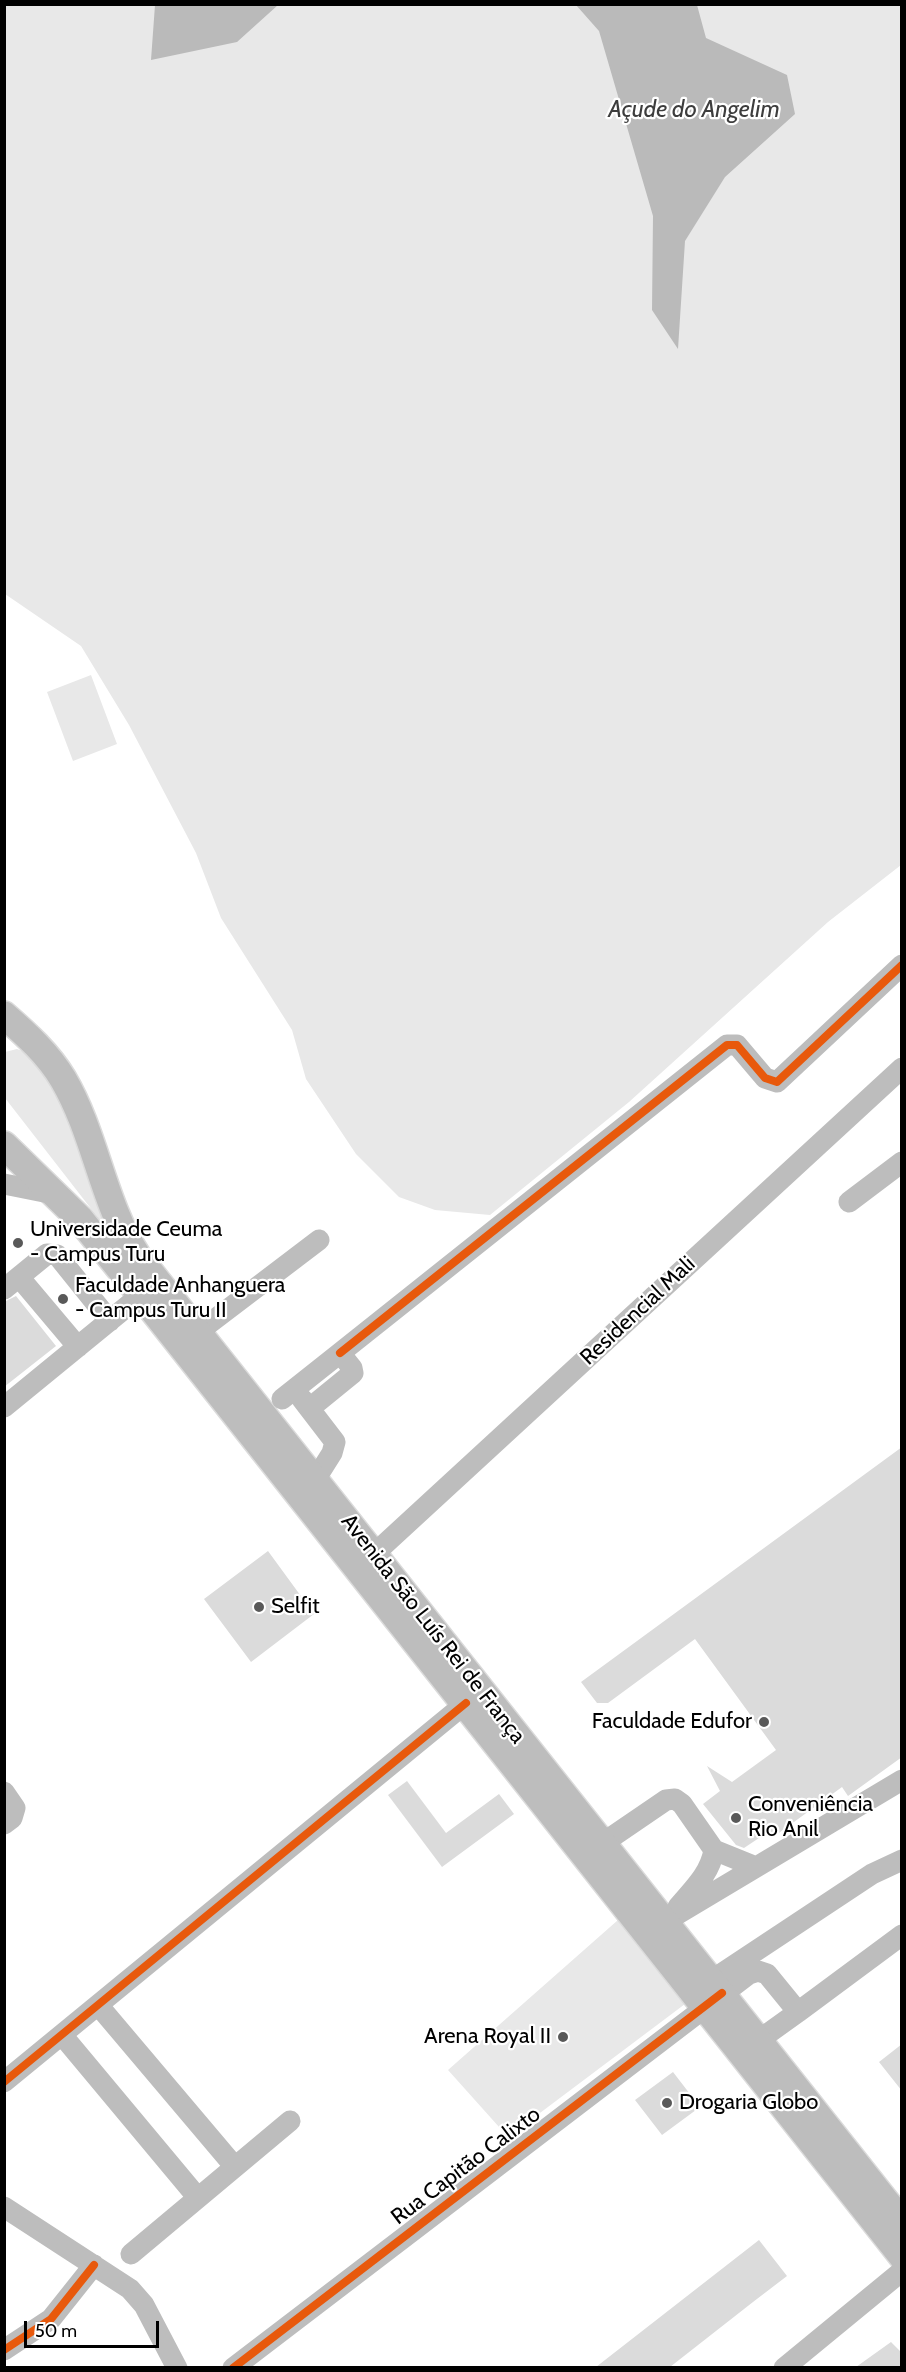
<!DOCTYPE html>
<html>
<head>
<meta charset="utf-8">
<style>
	body { margin:0 }
	#map { position:relative; width:906px; height:2372px; overflow:hidden; background:#fff; font-family:Cabin,sans-serif }
	canvas { display:block }
	.frame { position:absolute; inset:0; border:6px solid #000; pointer-events:none }
	.scale { position:absolute; left:24px; top:2321px; width:135px; height:27px; box-sizing:border-box; border:3px solid #000; border-top:0; padding-left:8px; font-size:18px; line-height:21px; white-space:nowrap; color:#000; -webkit-text-stroke:4px #fff; paint-order:stroke }
</style>
</head>
<body>
<div id="map">
<canvas width="906" height="2372"></canvas>
<div class="frame"></div>
<div class="scale">50 m</div>
</div>
<script>
const ctx = document.querySelector('canvas').getContext('2d');
ctx.lineJoin = 'round';
function fillPath(path, color) { ctx.fillStyle = color; ctx.fill(path, 'evenodd'); }
function strokePath(path, color, width, dash) { ctx.strokeStyle = color; ctx.lineWidth = width; ctx.lineCap = dash ? 'butt' : 'round'; ctx.setLineDash(dash || []); ctx.stroke(path); }
function write(font, color, halo, rows, align = 'center') {
  ctx.font = font + ' Cabin,sans-serif'; ctx.lineWidth = 4.5; ctx.setLineDash([]); ctx.textBaseline = 'middle'; ctx.strokeStyle = halo; ctx.fillStyle = color; for (const [text, x, y, turn = 0] of rows) {
    ctx.save(); ctx.translate(x, y); ctx.rotate((+turn || 0) * Math.PI / 180); ctx.textAlign = isNaN(turn) ? turn : align; if (halo) ctx.strokeText(text, 0, 0); ctx.fillText(text, 0, 0); ctx.restore();
  }
}
fillPath(new Path2D(`
	M 5,5 L 901,5 L 901,865 L 828,922 L 629,1102 L 490,1215 L 435,1210 L 399,1197 L 356,1154 L 306,1079 L 292,1030 L 221,918 L 196,853 L 129,725 L 81,646 L 5,594 Z
	M 91,675 L 117,744 L 73,761 L 47,692 Z
	M 17,1049 C 60,1063 92,1182 105,1222 L 99,1219 L 5,1098 L 5,1052 Z
	M 618,1920 L 685,2004 L 508,2137 L 448,2070 Z`), '#e8e8e8');
fillPath(new Path2D(`
	M 155,5 L 155,4 L 278,5 L 237,42 L 151,60 Z
	M 576,5 L 697,5 L 706,38 L 787,75 L 795,114 L 725,177 L 685,241 L 678,349 L 652,310 L 653,216 L 599,31 Z`), '#bababa');
fillPath(new Path2D(`
	M 16,1296 L 56,1346 L 4,1387 L 4,1302 Z
	M 902,1447 L 902,1757 L 848,1796 L 842,1787 L 772,1838 L 768,1832 L 744,1848 L 736,1845 L 703,1804 L 720,1791 L 707,1766 L 732,1782 L 776,1750 L 695,1639 L 608,1703 L 597,1703 L 581,1682 Z
	M 268,1551 L 314,1614 L 251,1662 L 204,1599 Z
	M 407,1781 L 446,1833 L 499,1794 L 514,1814 L 442,1867 L 388,1795 Z
	M 902,2044 L 902,2091 L 879,2062 Z
	M 673,2072 L 700,2107 L 662,2135 L 635,2100 Z
	M 759,2240 L 787,2276 L 753,2302 L 670,2367 L 596,2367 Z
	M 891,2342 L 902,2353 L 902,2367 L 856,2367 Z`), '#dbdbdb');
const major = new Path2D(`
	M 4,1015 C 26,1034 48,1054 63,1079 C 96,1135 102,1202 138,1257 L 902,2222
	M 4,1145 L 80,1219 L 141,1295 L 902,2256`);
strokePath(major, '#dbdbdb', 30);
strokePath(new Path2D(`
	M 4,1184 L 54,1194
	M 849,1202 L 902,1162
	M 19,1277 L 78,1347
	M 4,1289 L 47,1254 L 57,1255 L 110,1321
	M 198,1332 L 319,1240
	M 340,1353 L 727,1045 L 737,1045 L 765,1078 L 777,1082 L 902,965
	M 282,1399 L 340,1353 L 352,1368 L 353,1373 L 310,1408
	M 302,1399 L 335,1442 L 332,1453 L 315,1480
	M 4,1407 L 141,1295
	M 374,1554 L 902,1068
	M 4,1792 L 15,1808 L 12,1818 L 4,1824
	M 603,1843 L 666,1800 L 675,1799 L 682,1804 L 714,1850 C 710,1874 693,1889 678,1907
	M 714,1850 L 756,1867
	M 666,1921 L 902,1780
	M 712,1980 L 872,1874 L 902,1860
	M 98,2005 L 235,2167
	M 62,2035 L 198,2198
	M 759,2040 L 798,2012
	M 4,2082 L 466,1703
	M 4,2207 L 130,2289 L 144,2305 L 177,2368
	M 131,2254 L 290,2121
	M 4,2350 L 51,2319 L 94,2265
	M 233,2368 L 749,1974 L 758,1971 L 767,1974 L 798,2012 L 902,1935
	M 784,2368 L 902,2271`), '#bdbdbd', 21);
strokePath(major, '#bdbdbd', 27);
strokePath(new Path2D(`
	M 340,1353 L 727,1045 L 737,1045 L 765,1078 L 777,1082 L 902,965
	M 4,2082 L 466,1703
	M 4,2350 L 51,2319 L 94,2265
	M 233,2368 L 722,1993`), '#e8590c', 8);
for (const [x, y, r, color] of [
	[18,1243,6,"#595959"],
	[63,1299,6,"#595959"],
	[259,1607,6,"#595959"],
	[764,1722,6,"#595959"],
	[736,1818,6,"#595959"],
	[563,2037,6,"#595959"],
	[667,2103,6,"#595959"]
]) { const dot = new Path2D(); dot.arc(x, y, r, 0, 2 * Math.PI); ctx.fillStyle = color; ctx.fill(dot); strokePath(dot, '#fff', 2); }
write('22px', '#000', '#fff', [
	["Universidade Ceuma",30,1230],
	["- Campus Turu",30,1255],
	["Faculdade Anhanguera",75,1286],
	["- Campus Turu II",75,1311],
	["Selfit",271,1607],
	["Faculdade Edufor",752,1722,"right"],
	["Conveniência",748,1805],
	["Rio Anil",748,1830],
	["Arena Royal II",551,2037,"right"],
	["Drogaria Globo",679,2103]
], 'left');
write('22px', '#000', '#fff', [
	["Residencial Mali",638,1311,-43],
	["Avenida São Luís Rei de França",433,1629,52],
	["Rua Capitão Calixto",466,2166,-37]
]);
write('italic 24px', '#3d3d3d', '#fff', [
	["Açude do Angelim",694,110]
]);
</script>
</body>
</html>
